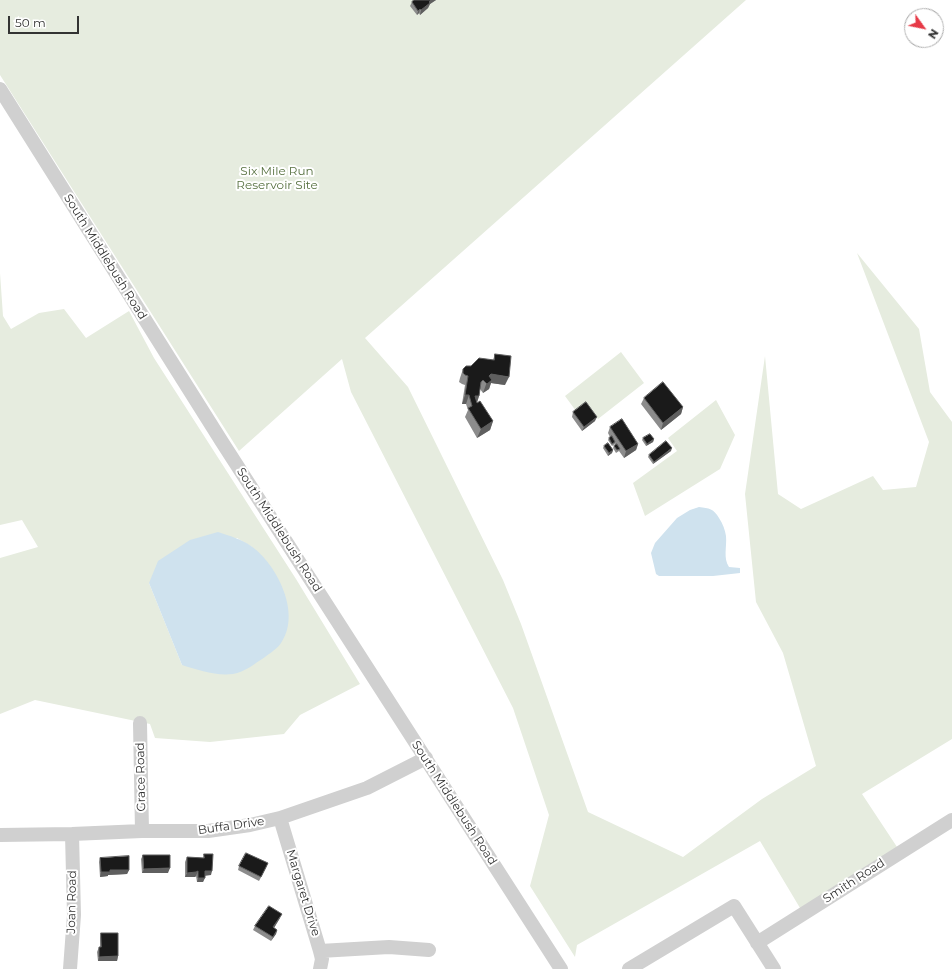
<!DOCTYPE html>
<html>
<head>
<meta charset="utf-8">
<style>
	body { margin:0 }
	#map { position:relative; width:952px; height:969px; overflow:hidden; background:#fff; font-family:Montserrat,sans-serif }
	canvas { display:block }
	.north { position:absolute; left:904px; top:8px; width:40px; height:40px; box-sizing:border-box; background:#fff; border:1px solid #adadad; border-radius:50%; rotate:123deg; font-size:11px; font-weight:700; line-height:16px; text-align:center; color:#333 }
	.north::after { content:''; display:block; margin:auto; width:14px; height:18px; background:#e63946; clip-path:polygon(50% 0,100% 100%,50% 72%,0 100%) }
	.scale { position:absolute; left:8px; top:16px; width:71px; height:18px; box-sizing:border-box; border:2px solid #333; border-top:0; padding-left:5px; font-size:12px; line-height:14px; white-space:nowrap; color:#333; -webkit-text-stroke:3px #fff; paint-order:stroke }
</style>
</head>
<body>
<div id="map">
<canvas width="952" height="969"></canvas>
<div class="north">N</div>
<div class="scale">50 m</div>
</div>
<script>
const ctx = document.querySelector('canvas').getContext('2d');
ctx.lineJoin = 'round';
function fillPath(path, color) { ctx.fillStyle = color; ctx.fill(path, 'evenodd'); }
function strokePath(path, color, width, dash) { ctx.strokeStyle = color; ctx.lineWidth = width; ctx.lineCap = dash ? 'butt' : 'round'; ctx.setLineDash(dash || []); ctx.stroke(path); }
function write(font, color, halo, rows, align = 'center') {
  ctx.font = font + ' Montserrat,sans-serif'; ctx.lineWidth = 4; ctx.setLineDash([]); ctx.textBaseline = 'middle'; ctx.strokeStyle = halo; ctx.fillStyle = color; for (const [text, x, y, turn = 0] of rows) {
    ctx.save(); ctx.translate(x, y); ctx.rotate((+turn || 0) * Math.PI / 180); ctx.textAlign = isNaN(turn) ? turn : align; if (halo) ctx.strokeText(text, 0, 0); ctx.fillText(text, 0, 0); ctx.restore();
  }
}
fillPath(new Path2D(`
	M 0,0 L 746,0 L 365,338 L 408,387 L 503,580 L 521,624 L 588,812 L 683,857 L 762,799 L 816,766 L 783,653 L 756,602 L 745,494 L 765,356 L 778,494 L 801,509 L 873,476 L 883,490 L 916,487 L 929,442 L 857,253 L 919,329 L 930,392 L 952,422 L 952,739 L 862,794 L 901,853 L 803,913 L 760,841 L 577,945 L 575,957 L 530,886 L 549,815 L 513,708 L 351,392 L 342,359 L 239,451 L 0,75 Z
	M 0,273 L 3,316 L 11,329 L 39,313 L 64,309 L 86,338 L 129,311 L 154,358 L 296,579 L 360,684 L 300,715 L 284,734 L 210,742 L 155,738 L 150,724 L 35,700 L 0,714 L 0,558 L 38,547 L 22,520 L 0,525 ZM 237,538 L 252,547 L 267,562 L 182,665 L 149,583 Z
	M 621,352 L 644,383 L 598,419 L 586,404 L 576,411 L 565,396 Z
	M 716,400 L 735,435 L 720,469 L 645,516 L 633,483 L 677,451 L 668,438 Z`), '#e6ecdf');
fillPath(new Path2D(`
	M 699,507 C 709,508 714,509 719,518 C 723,524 725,530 726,536 C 727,547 723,558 729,567 L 740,568 L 740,573 L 713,576 L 659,576 L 656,574 L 651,553 L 655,543 L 677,518 L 690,510 Z
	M 218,532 C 230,536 241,539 251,546 C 277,564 302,614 281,643 C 277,649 270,653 265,657 C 254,664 245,672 233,674 C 215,676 198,670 182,665 L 149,583 L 158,561 L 190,540 Z`), '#cfe2ee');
strokePath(new Path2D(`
	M 0,89 L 222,442 L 561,969
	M 140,723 L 142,831
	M 280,818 L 320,951 L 322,959 L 320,969
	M 0,835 L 72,834 L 142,831 L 208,831 L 250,825 L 280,818 L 367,788 L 426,758
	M 757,943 L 952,820
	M 320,951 L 389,947 L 429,950
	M 70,969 L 74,915 L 72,834
	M 629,969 L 734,906 L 774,969`), '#d0d0d0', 14);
fillPath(new Path2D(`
	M 414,0 L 436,0 L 430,4 L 428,8 L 420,15 L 419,13 L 417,15 L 410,6 L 412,2 Z
	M 495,354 L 505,385 L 491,383 L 489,389 L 483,393 L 480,389 L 479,396 L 477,403 L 493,421 L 490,430 L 477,438 L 465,417 L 468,410 L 466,404 L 462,404 L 465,385 L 462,384 L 459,382 L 460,378 L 463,369 L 493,360 Z
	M 644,398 L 683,407 L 681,414 L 661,430 L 641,404 Z
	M 573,412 L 595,421 L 582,431 L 572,417 Z
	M 610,427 L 638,444 L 636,450 L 624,458 L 619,451 L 616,453 L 613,448 L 614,446 L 615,445 L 615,444 L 612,446 L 608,440 L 609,438 L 610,437 L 608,433 Z
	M 643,438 L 654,439 L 653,442 L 646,446 L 642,440 Z
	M 604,446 L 613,450 L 612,453 L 608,456 L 603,448 Z
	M 671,451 L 653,464 L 648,457 L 649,455 Z
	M 204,854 L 211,875 L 205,875 L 203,882 L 197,882 L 196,876 L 195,877 L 185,877 L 185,862 L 187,857 L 203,858 Z
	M 143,855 L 168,873 L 142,873 L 141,859 Z
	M 100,858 L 129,870 L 127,874 L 108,875 L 108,876 L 100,877 L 99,862 Z
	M 268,863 L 266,868 L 259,881 L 238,870 L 239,866 Z
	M 280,918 L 274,928 L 277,930 L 276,934 L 271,941 L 253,930 L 255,926 Z
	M 101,933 L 118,956 L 117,961 L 98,961 L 97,952 L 99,947 L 100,947 L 100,938 Z`), '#8c8c8c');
fillPath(new Path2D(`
	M 431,0 L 436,0 L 430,4 L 428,8 L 420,15 L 421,10 Z
	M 420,9 L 419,13 L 417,15 L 418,11 Z
	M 491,374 L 509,377 L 505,385 L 491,383 L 489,389 L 483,393 L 489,376 Z
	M 465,395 L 469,395 L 466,404 L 462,404 Z
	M 475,396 L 479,396 L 476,405 Z
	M 683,407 L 681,414 L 661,430 L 663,423 Z
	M 597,417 L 595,421 L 582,431 L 584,427 Z
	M 493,421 L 490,430 L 477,438 L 481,429 Z
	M 654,439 L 653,442 L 646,446 L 647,444 Z
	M 638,444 L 636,450 L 624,458 L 626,451 Z
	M 672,448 L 671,451 L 653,464 L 654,462 Z
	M 613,450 L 612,453 L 608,456 L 609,453 Z
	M 170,868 L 168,873 L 142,873 L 144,869 Z
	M 110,870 L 129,870 L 127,874 L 108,875 L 108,876 L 100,877 L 101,872 Z
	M 198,871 L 196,876 L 195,877 L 185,877 L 187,873 Z
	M 205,871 L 212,871 L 211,875 L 204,876 Z
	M 198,878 L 205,878 L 203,882 L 197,882 Z
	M 282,914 L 280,918 L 272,931 L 273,927 Z
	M 277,930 L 276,934 L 271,941 L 273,937 Z
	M 118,956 L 117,961 L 98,961 L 99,957 Z`), '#5f5f5f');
const building = new Path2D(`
	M 414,0 L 431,0 L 429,2 L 430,3 L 421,10 L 420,9 L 418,11 L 412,2 Z
	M 495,354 L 511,356 L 509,377 L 491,374 L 489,376 L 492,380 L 487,384 L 483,380 L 481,382 L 479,396 L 475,396 L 477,403 L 480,401 L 493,421 L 481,429 L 468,408 L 472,406 L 469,395 L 465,395 L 468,376 L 465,375 L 463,373 L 463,369 L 466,366 L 471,366 L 479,358 L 494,360 Z
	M 663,382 L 683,407 L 663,423 L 644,398 Z
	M 586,402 L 597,417 L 584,427 L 573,412 Z
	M 622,419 L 638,444 L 626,451 L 610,427 Z
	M 650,434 L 654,439 L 647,444 L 643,438 Z
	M 612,436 L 615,442 L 612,444 L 609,438 Z
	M 666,441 L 672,448 L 654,462 L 649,455 Z
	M 608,443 L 613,450 L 609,453 L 604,446 Z
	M 617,444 L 620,449 L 617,450 L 614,446 Z
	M 246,853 L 268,863 L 261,877 L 239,866 Z
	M 204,854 L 213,854 L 212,871 L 205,871 L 205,878 L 198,878 L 198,871 L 196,872 L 187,873 L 187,857 L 204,858 Z
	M 143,855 L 170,855 L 170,868 L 144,869 Z
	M 129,856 L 129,870 L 110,870 L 110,872 L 101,872 L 100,858 Z
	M 269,906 L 282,914 L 273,927 L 277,930 L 273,937 L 255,926 Z
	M 101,933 L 118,933 L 118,956 L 99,957 L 99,947 L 101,947 Z`);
fillPath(building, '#1a1a1a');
strokePath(building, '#5f5f5f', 1);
write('12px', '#56703f', '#fff', [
	["Six Mile Run",277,171],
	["Reservoir Site",277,185]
]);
write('12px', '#333', '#fff', [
	["South Middlebush Road",105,257,58],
	["South Middlebush Road",279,530,57],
	["Grace Road",141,777,-91],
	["South Middlebush Road",454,803,57],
	["Buffa Drive",231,826,-8],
	["Smith Road",854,881,-33],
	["Margaret Drive",303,893,73],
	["Joan Road",72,902,-89]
]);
</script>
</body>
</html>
